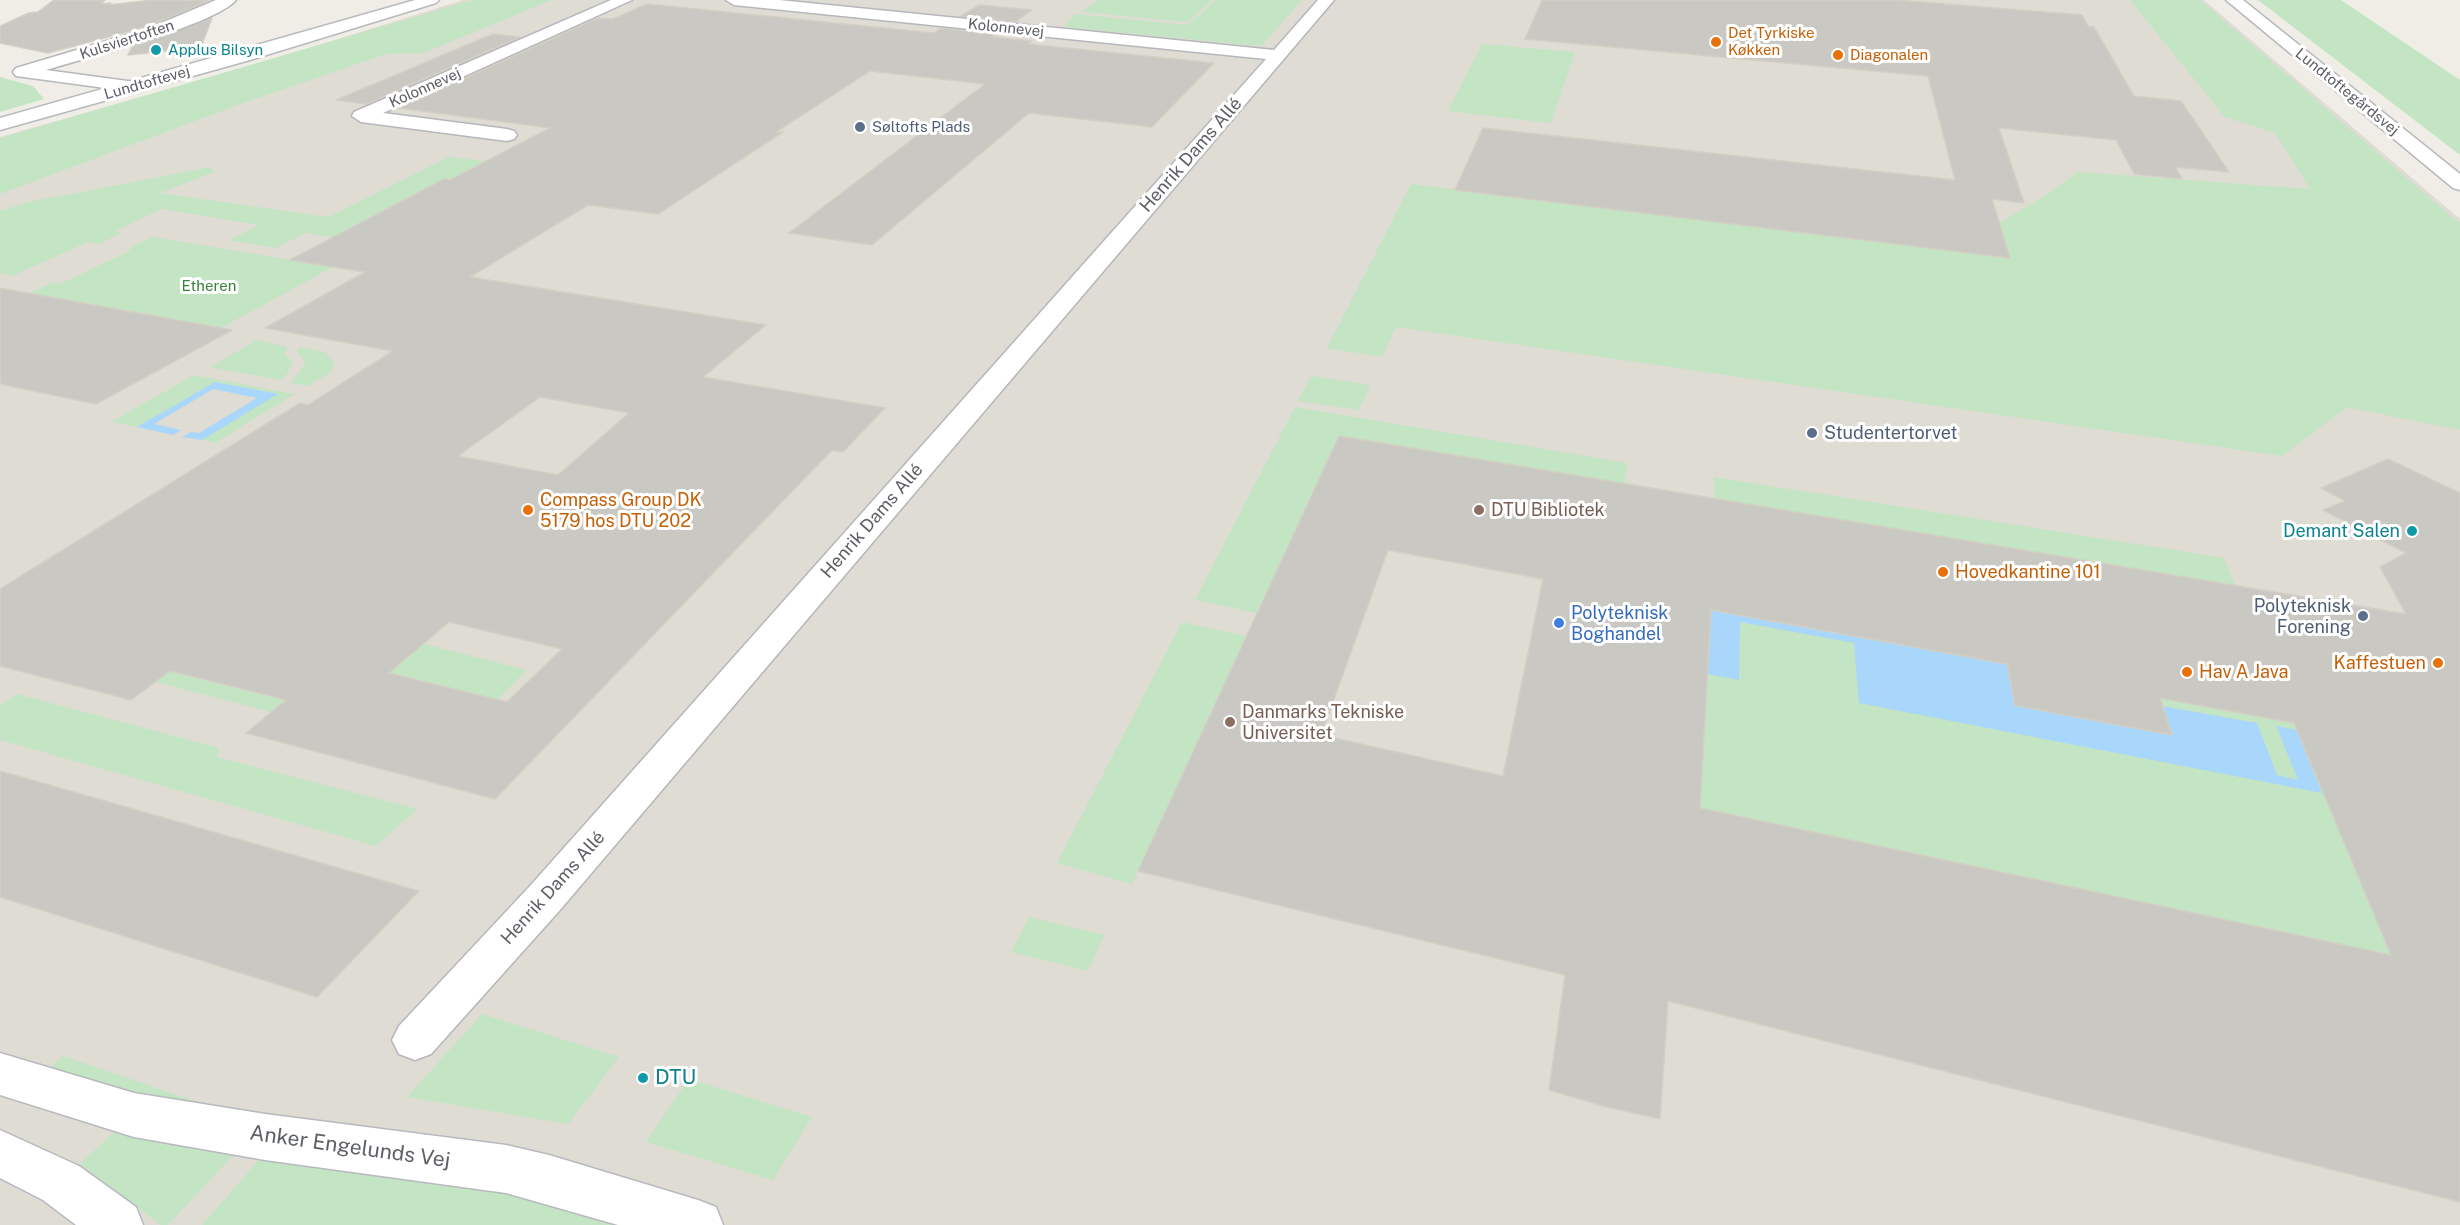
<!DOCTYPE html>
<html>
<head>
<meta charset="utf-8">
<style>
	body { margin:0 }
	canvas { display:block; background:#efede5 }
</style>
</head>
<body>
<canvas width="2460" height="1225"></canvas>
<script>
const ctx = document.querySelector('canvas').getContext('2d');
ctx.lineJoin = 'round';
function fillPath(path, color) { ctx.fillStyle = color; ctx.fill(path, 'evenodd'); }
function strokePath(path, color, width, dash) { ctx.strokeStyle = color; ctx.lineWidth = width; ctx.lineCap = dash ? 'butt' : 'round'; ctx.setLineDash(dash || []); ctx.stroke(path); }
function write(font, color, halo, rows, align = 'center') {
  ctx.font = font + ' "Public Sans",sans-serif'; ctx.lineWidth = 6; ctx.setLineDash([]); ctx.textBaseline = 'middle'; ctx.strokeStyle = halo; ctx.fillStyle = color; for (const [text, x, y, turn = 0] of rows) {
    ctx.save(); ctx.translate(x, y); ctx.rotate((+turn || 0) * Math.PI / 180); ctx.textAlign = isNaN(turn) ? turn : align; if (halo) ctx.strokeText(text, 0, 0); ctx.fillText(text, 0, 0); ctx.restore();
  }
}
fillPath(new Path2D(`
	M 463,0 L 2204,0 L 2460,219 L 2460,1225 L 0,1225 L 0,137 L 264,62 Z`), '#dfdcd4');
fillPath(new Path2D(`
	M 473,0 L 552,0 L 423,53 L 386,54 L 235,106 L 0,194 L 0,138 Z
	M 1098,0 L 1212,0 L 1188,22 L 1082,12 Z
	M 1216,0 L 1302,0 L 1261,46 L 1064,27 L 1075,14 L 1188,25 Z
	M 2130,0 L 2200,0 L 2460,224 L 2460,430 L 2347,407 L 2282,456 L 1396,327 L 1382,357 L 1327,348 L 1411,184 L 2009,258 L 1999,223 L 2040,199 L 2078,172 L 2310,189 L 2275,133 L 2225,117 Z
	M 2258,0 L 2341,0 L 2460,80 L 2460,155 Z
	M 1482,44 L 1575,52 L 1551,123 L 1448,111 Z
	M 0,77 L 33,86 L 44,99 L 0,112 Z
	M 449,157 L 485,161 L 450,180 L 444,179 L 339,238 L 306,233 L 276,248 L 229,240 L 259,225 L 162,209 L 115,231 L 122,233 L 99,244 L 88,242 L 12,276 L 0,273 L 0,211 L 29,202 L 211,167 L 214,172 L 160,193 L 328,217 Z
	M 152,237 L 333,267 L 221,328 L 30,293 L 52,283 L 60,284 L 132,250 L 128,249 Z
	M 257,340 L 287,347 L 285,355 L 293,362 L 287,374 L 280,380 L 210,367 Z
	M 299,347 L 325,352 L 335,364 L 331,372 L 308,386 L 291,383 L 306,362 L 297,351 Z
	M 194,375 L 294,394 L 215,443 L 202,440 L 277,394 L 215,382 L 137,427 L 111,422 Z
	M 1311,376 L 1370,385 L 1359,410 L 1298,401 Z
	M 1295,407 L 1627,463 L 1625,484 L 1339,436 L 1257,613 L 1195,600 Z
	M 1714,477 L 2224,558 L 2235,585 L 1714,499 Z
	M 1711,610 L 2007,664 L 2015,705 L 2171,734 L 2160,698 L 2293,723 L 2391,955 L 1700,808 Z
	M 1182,622 L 1246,636 L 1132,884 L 1057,863 Z
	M 424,644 L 527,670 L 497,700 L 389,673 Z
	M 170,671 L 286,700 L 271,712 L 156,682 Z
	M 17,694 L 219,748 L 217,757 L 417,809 L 376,846 L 0,740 L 0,705 Z
	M 1029,917 L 1104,935 L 1088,971 L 1011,952 Z
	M 482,1014 L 619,1057 L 568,1124 L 407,1097 Z
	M 63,1056 L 204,1104 L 151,1098 L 51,1067 Z
	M 689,1079 L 812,1117 L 773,1180 L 646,1142 Z
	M 114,1132 L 235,1153 L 168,1225 L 161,1225 L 80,1164 Z
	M 259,1160 L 428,1178 L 559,1203 L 628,1225 L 202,1225 Z`), '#c3e5c4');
fillPath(new Path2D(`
	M 215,382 L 278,394 L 202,440 L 182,437 L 191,432 L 199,433 L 257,398 L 213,389 L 154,424 L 181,430 L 173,435 L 137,427 Z
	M 1711,610 L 2007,664 L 2015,705 L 2171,735 L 2162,706 L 2257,723 L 2277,775 L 2298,780 L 2276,726 L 2297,730 L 2322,793 L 1859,703 L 1854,643 L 1740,622 L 1739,680 L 1707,674 Z`), '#a9d6fb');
const building = new Path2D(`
	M 54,0 L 105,0 L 101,4 L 111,3 L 109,5 L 152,0 L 210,0 L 146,27 L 48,53 L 0,43 L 0,26 L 29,13 L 38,12 Z
	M 1542,0 L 1896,0 L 2082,15 L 2088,26 L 2094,27 L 2134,96 L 2181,101 L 2229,172 L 2175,167 L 2182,179 L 2134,174 L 2116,140 L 1999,128 L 2024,203 L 1992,199 L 2010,258 L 1455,190 L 1483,128 L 1955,180 L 1928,76 L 1525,39 Z
	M 647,4 L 934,33 L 941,28 L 997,34 L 992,37 L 1032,41 L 1028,44 L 1214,63 L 1152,127 L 1029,113 L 872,245 L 789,233 L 985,84 L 870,71 L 776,132 L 783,132 L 658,214 L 588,205 L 470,277 L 766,325 L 703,377 L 885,408 L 843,452 L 832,450 L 495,799 L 246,733 L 286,700 L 170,671 L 131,700 L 0,666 L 0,589 L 300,403 L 308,405 L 393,351 L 265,328 L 365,272 L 290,260 L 444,179 L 450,180 L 550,128 L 399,108 L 598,18 L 613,19 ZM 540,397 L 629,413 L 558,475 L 458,456 ZM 449,622 L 562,649 L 507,702 L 389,673 Z
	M 979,5 L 1032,10 L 1015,22 L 961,16 Z
	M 212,18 L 201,47 L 128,55 L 132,47 Z
	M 493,34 L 520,37 L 366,104 L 336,100 Z
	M 0,288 L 232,330 L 96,404 L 0,384 Z
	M 1339,436 L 2406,614 L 2380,567 L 2406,553 L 2323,510 L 2345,501 L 2321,488 L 2388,459 L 2460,493 L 2460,1202 L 1668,1001 L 1660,1119 L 1603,1106 L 1549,1090 L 1565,975 L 1138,871 ZM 1388,550 L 1543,579 L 1503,776 L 1321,735 ZM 1711,610 L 2007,664 L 2015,705 L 2054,713 L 2172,735 L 2160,698 L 2294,723 L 2391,955 L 1700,808 Z
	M 0,771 L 161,817 L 419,891 L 317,997 L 0,897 Z`);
fillPath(building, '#cac8c2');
strokePath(building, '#d3cfc4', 1.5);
const street = new Path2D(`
	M 216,0 L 236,0 C 215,25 82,59 46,70 L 135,82 L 141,83 L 144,87 L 141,91 L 135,92 L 16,76 L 13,72 L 16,68 L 147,29 Z
	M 611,0 L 632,0 L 383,113 L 507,129 L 514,131 L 517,135 L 514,139 L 507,141 L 361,122 L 352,116 L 354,112 Z
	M 726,0 L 779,0 L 1274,50 L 1318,0 L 1334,0 L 560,910 L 431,1054 L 415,1060 L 399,1054 L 392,1040 L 399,1026 L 530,886 L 1266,59 L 734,5 Z`);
const secondary = new Path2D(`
	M 415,0 L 439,0 L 436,3 L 250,60 L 0,130 L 0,118 Z
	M 2226,0 L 2243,0 L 2460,174 L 2460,190 L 2453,188 Z
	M 0,1053 L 134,1093 L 265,1114 L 506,1145 L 549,1155 L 698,1200 L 716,1207 L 723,1225 L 618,1225 L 506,1193 L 265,1160 L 134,1137 L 0,1095 Z
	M 0,1130 L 79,1166 L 136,1207 L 143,1225 L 76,1225 L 43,1200 L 0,1178 Z`);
strokePath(street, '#b6b7bb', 3);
strokePath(secondary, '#b7b9be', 3);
fillPath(street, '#fff');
fillPath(secondary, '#fff');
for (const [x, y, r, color] of [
	[1716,42,6,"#e8710a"],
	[156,50,6,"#0f9aa8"],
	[1838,55,6,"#e8710a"],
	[860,127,6,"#5c6f8a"],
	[1812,433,6,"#5c6f8a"],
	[528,510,6,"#e8710a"],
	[1479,510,6,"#8d6e63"],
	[2412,531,6,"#0f9aa8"],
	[1943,572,6,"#e8710a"],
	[2363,616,6,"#5c6f8a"],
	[1559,623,6,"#3f7fe0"],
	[2438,663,6,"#e8710a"],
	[2187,672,6,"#e8710a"],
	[1230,722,6,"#8d6e63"],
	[643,1078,6,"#0f9aa8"]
]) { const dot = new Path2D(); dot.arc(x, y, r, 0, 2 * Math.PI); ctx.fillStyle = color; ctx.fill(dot); strokePath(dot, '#fff', 2); }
write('15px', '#5d6065', '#fff', [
	["Kolonnevej",1006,28,6],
	["Kulsviertoften",127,40,-18],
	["Lundtoftevej",147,83,-16],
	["Kolonnevej",425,88,-24],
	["Lundtoftegårdsvej",2347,92,39]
]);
write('15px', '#c56008', '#fff', [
	["Det Tyrkiske",1728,33],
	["Køkken",1728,50],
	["Diagonalen",1850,55]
], 'left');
write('15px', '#0d838f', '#fff', [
	["Applus Bilsyn",168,50]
], 'left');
write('15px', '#4e5e75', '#fff', [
	["Søltofts Plads",872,127]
], 'left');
write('15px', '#38813d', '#fff', [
	["Etheren",209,286]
]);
write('18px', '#5d6065', '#fff', [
	["Henrik Dams Allé",1191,155,-49],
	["Henrik Dams Allé",872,521,-49],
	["Henrik Dams Allé",553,888,-48]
]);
write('18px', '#4e5e75', '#fff', [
	["Studentertorvet",1824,433],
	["Polyteknisk",2351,606,"right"],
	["Forening",2351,627,"right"]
], 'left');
write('18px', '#c56008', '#fff', [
	["Compass Group DK",540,500],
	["5179 hos DTU 202",540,521],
	["Hovedkantine 101",1955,572],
	["Kaffestuen",2426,663,"right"],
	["Hav A Java",2199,672]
], 'left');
write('18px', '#785e54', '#fff', [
	["DTU Bibliotek",1491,510],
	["Danmarks Tekniske",1242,712],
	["Universitet",1242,733]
], 'left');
write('18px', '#0d838f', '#fff', [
	["Demant Salen",2400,531]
], 'right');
write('18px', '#366cbe', '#fff', [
	["Polyteknisk",1571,613],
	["Boghandel",1571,634]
], 'left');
write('21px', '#0d838f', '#fff', [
	["DTU",655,1078]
], 'left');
write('21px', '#5d6065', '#fff', [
	["Anker Engelunds Vej",350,1147,8]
]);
</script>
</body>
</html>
